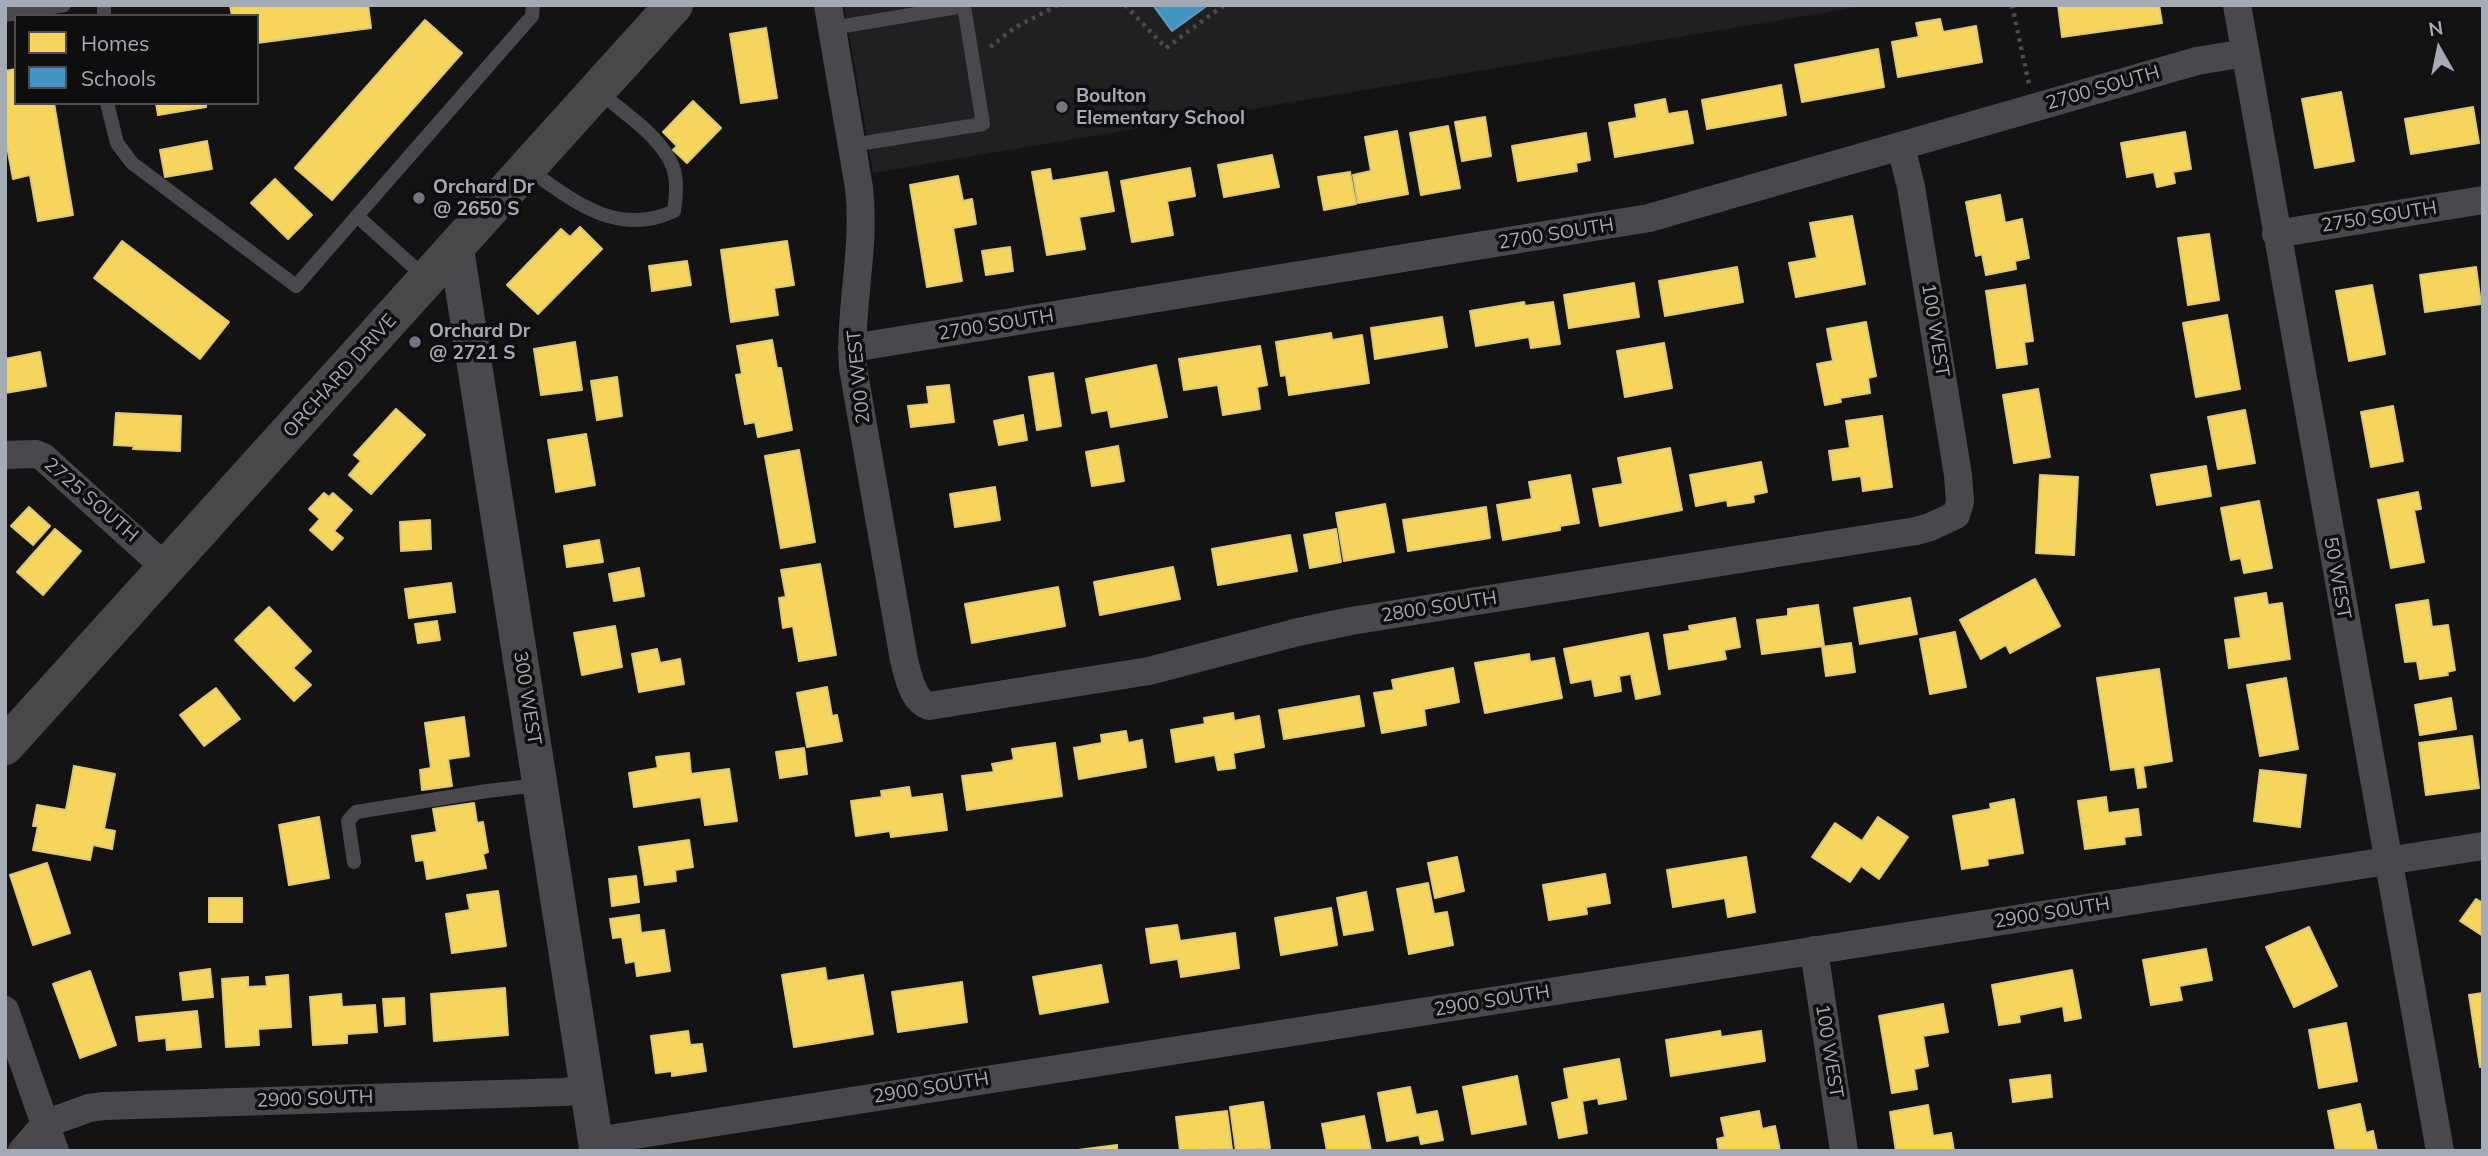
<!DOCTYPE html>
<html>
<head>
<meta charset="utf-8">
<style>
	body { margin:0 }
	#map { position:relative; width:2488px; height:1156px; overflow:hidden; background:#131314; font-family:Mulish,sans-serif }
	canvas { display:block }
	.frame { position:absolute; inset:0; border:7px solid #a5abb4; pointer-events:none }
	.legend { position:absolute; left:14px; top:14px; width:245px; height:91px; box-sizing:border-box; background:#0e0e0f; border:2px solid #4a4d51; margin:0; padding:9px 12px; list-style:none; font-size:21px; color:#a5abb4 }
	.legend li { display:flex; align-items:center; gap:14px; height:35px }
	.legend b { width:35px; border:2px solid #4a4d51 }
	.north { position:absolute; left:2404px; top:14px; width:70px; height:70px; -webkit-text-stroke:5px #0e0e0f; paint-order:stroke; rotate:351deg; font-size:19px; font-weight:700; line-height:28px; text-align:center; color:#a5abb4 }
	.north::after { content:''; display:block; margin:auto; width:24px; height:32px; background:#a5abb4; clip-path:polygon(50% 0,100% 100%,50% 72%,0 100%) }
</style>
</head>
<body>
<div id="map">
<canvas width="2488" height="1156"></canvas>
<div class="frame"></div>
<ul class="legend">
<li><b style="height:19px;background:#f6d55c"></b>Homes</li>
<li><b style="height:19px;background:#4393c3"></b>Schools</li>
</ul>
<div class="north">N</div>
</div>
<script>
const ctx = document.querySelector('canvas').getContext('2d');
ctx.lineJoin = 'round';
function fillPath(path, color) { ctx.fillStyle = color; ctx.fill(path, 'evenodd'); }
function strokePath(path, color, width, dash) { ctx.strokeStyle = color; ctx.lineWidth = width; ctx.lineCap = dash ? 'butt' : 'round'; ctx.setLineDash(dash || []); ctx.stroke(path); }
function write(font, color, halo, rows, align = 'center') {
  ctx.font = font + ' Mulish,sans-serif'; ctx.lineWidth = 7; ctx.setLineDash([]); ctx.textBaseline = 'middle'; ctx.strokeStyle = halo; ctx.fillStyle = color; for (const [text, x, y, turn = 0] of rows) {
    ctx.save(); ctx.translate(x, y); ctx.rotate((+turn || 0) * Math.PI / 180); ctx.textAlign = isNaN(turn) ? turn : align; if (halo) ctx.strokeText(text, 0, 0); ctx.fillText(text, 0, 0); ctx.restore();
  }
}
fillPath(new Path2D(`
	M 844,5 L 1869,5 L 873,173 Z`), '#202022');
const homes = new Path2D(`
	M 230,5 L 368,5 L 371,28 L 257,43 L 257,16 L 232,16 Z
	M 2058,5 L 2159,5 L 2162,23 L 2062,37 Z
	M 1940,19 L 1943,32 L 1976,26 L 1982,62 L 1898,77 L 1892,42 L 1919,37 L 1916,23 Z
	M 425,20 L 462,53 L 332,200 L 295,168 Z
	M 766,28 L 777,98 L 741,103 L 730,34 Z
	M 1878,49 L 1884,87 L 1802,102 L 1795,65 Z
	M 16,69 L 16,103 L 54,103 L 73,215 L 38,221 L 30,175 L 13,179 L 5,135 L 5,71 Z
	M 1781,85 L 1786,115 L 1707,129 L 1702,100 Z
	M 2341,92 L 2354,161 L 2315,168 L 2302,99 Z
	M 1665,99 L 1668,114 L 1687,111 L 1693,143 L 1615,157 L 1609,123 L 1637,118 L 1635,105 Z
	M 693,101 L 721,128 L 687,163 L 673,150 L 677,146 L 663,132 Z
	M 156,103 L 206,103 L 206,107 L 158,115 Z
	M 2473,107 L 2479,143 L 2411,154 L 2405,119 Z
	M 1485,117 L 1491,156 L 1462,161 L 1455,122 Z
	M 1448,126 L 1460,188 L 1421,195 L 1410,133 Z
	M 1397,131 L 1408,194 L 1358,203 L 1353,175 L 1371,171 L 1365,137 Z
	M 2185,132 L 2191,169 L 2173,172 L 2175,183 L 2157,187 L 2154,172 L 2127,177 L 2121,143 Z
	M 1586,133 L 1590,160 L 1576,163 L 1577,171 L 1518,181 L 1512,146 Z
	M 207,141 L 212,169 L 165,177 L 160,150 Z
	M 1272,155 L 1279,187 L 1224,197 L 1218,165 Z
	M 1190,168 L 1195,196 L 1167,201 L 1173,235 L 1132,242 L 1121,181 Z
	M 1050,169 L 1052,181 L 1107,172 L 1114,211 L 1079,217 L 1085,249 L 1047,255 L 1032,172 Z
	M 1350,172 L 1356,204 L 1324,210 L 1318,177 Z
	M 958,176 L 963,201 L 972,199 L 976,224 L 953,228 L 962,281 L 927,287 L 910,185 Z
	M 275,179 L 312,215 L 288,239 L 251,203 Z
	M 2000,195 L 2005,223 L 2022,219 L 2029,258 L 2015,261 L 2016,269 L 1986,275 L 1982,254 L 1976,256 L 1966,202 Z
	M 1852,216 L 1865,284 L 1796,297 L 1789,263 L 1817,258 L 1810,223 Z
	M 580,227 L 602,249 L 538,314 L 507,285 L 561,229 L 570,237 Z
	M 2209,234 L 2219,300 L 2188,305 L 2178,238 Z
	M 122,241 L 229,322 L 200,359 L 94,278 Z
	M 787,241 L 794,285 L 774,288 L 778,315 L 731,322 L 721,250 Z
	M 1010,247 L 1013,271 L 986,275 L 982,251 Z
	M 687,261 L 691,285 L 652,291 L 649,266 Z
	M 1737,267 L 1743,302 L 1665,316 L 1659,281 Z
	M 2476,267 L 2481,304 L 2425,312 L 2420,275 Z
	M 1634,283 L 1639,317 L 1569,328 L 1564,295 Z
	M 2025,285 L 2033,341 L 2024,342 L 2027,364 L 1997,368 L 1986,291 Z
	M 2372,285 L 2385,354 L 2349,361 L 2336,291 Z
	M 1524,302 L 1525,306 L 1553,302 L 1560,344 L 1531,348 L 1529,337 L 1476,346 L 1470,311 Z
	M 2227,315 L 2240,389 L 2196,397 L 2183,323 Z
	M 1442,317 L 1447,347 L 1375,359 L 1371,328 Z
	M 1866,322 L 1876,376 L 1868,378 L 1870,393 L 1840,398 L 1841,402 L 1825,405 L 1817,364 L 1833,361 L 1827,329 Z
	M 1331,333 L 1332,340 L 1362,335 L 1369,383 L 1289,395 L 1286,375 L 1281,376 L 1276,342 Z
	M 772,340 L 777,368 L 781,368 L 792,430 L 758,437 L 755,422 L 745,424 L 736,375 L 742,374 L 737,346 Z
	M 575,342 L 582,390 L 541,395 L 534,349 Z
	M 1664,343 L 1672,388 L 1625,397 L 1617,351 Z
	M 1260,346 L 1267,385 L 1257,387 L 1260,409 L 1223,415 L 1218,385 L 1184,390 L 1179,359 Z
	M 40,352 L 46,386 L 5,393 L 5,359 Z
	M 1156,365 L 1167,417 L 1111,427 L 1108,410 L 1092,413 L 1086,379 Z
	M 1053,373 L 1061,426 L 1037,430 L 1029,377 Z
	M 617,377 L 622,416 L 597,420 L 591,381 Z
	M 949,385 L 954,422 L 911,427 L 908,406 L 929,404 L 927,387 Z
	M 2038,389 L 2050,457 L 2014,463 L 2003,395 Z
	M 2393,406 L 2403,461 L 2371,467 L 2361,412 Z
	M 396,409 L 425,435 L 371,494 L 349,475 L 361,461 L 354,455 Z
	M 2245,410 L 2255,463 L 2218,469 L 2208,417 Z
	M 116,413 L 181,416 L 180,451 L 133,449 L 134,446 L 114,445 Z
	M 1023,415 L 1027,440 L 999,445 L 994,421 Z
	M 1882,416 L 1892,487 L 1863,491 L 1861,476 L 1833,480 L 1829,451 L 1850,448 L 1846,421 Z
	M 586,434 L 595,485 L 556,492 L 548,440 Z
	M 1118,446 L 1124,481 L 1092,486 L 1086,452 Z
	M 1670,448 L 1682,510 L 1600,526 L 1593,489 L 1623,484 L 1618,458 Z
	M 799,450 L 815,542 L 781,548 L 765,456 Z
	M 1761,462 L 1767,492 L 1753,495 L 1754,502 L 1728,506 L 1727,500 L 1696,506 L 1690,475 Z
	M 2206,466 L 2211,496 L 2157,505 L 2151,475 Z
	M 1570,475 L 1579,523 L 1560,526 L 1560,530 L 1503,540 L 1497,505 L 1532,499 L 1529,482 Z
	M 2040,475 L 2078,477 L 2074,555 L 2036,553 Z
	M 995,487 L 1000,520 L 955,527 L 950,494 Z
	M 2418,492 L 2421,509 L 2414,510 L 2424,562 L 2391,568 L 2378,500 Z
	M 324,493 L 329,497 L 333,493 L 352,510 L 334,531 L 343,538 L 332,550 L 310,530 L 320,519 L 309,509 Z
	M 2259,501 L 2272,568 L 2244,573 L 2241,558 L 2231,560 L 2221,508 Z
	M 1385,504 L 1394,552 L 1344,561 L 1336,513 Z
	M 29,507 L 50,526 L 33,545 L 11,526 Z
	M 1486,507 L 1490,538 L 1408,551 L 1403,520 Z
	M 430,520 L 431,549 L 401,551 L 400,522 Z
	M 55,529 L 81,551 L 43,595 L 17,572 Z
	M 1336,529 L 1341,562 L 1310,568 L 1304,535 Z
	M 1290,535 L 1297,571 L 1218,585 L 1212,549 Z
	M 599,540 L 603,562 L 567,567 L 564,546 Z
	M 820,564 L 836,655 L 799,661 L 793,626 L 783,628 L 779,598 L 786,597 L 781,570 Z
	M 1173,567 L 1180,599 L 1100,615 L 1094,582 Z
	M 639,568 L 644,596 L 614,601 L 609,574 Z
	M 2035,579 L 2060,626 L 2010,653 L 2006,645 L 1981,659 L 1960,620 Z
	M 451,583 L 455,612 L 409,618 L 405,589 Z
	M 1058,587 L 1065,626 L 972,643 L 965,604 Z
	M 2266,593 L 2268,605 L 2282,603 L 2290,659 L 2229,668 L 2225,640 L 2241,638 L 2235,598 Z
	M 1910,598 L 1917,634 L 1860,644 L 1854,608 Z
	M 2428,600 L 2432,627 L 2448,625 L 2455,670 L 2447,672 L 2448,675 L 2420,679 L 2417,661 L 2405,662 L 2396,605 Z
	M 1818,605 L 1824,646 L 1762,654 L 1757,620 L 1788,616 L 1788,609 Z
	M 269,607 L 311,651 L 293,668 L 311,685 L 294,701 L 235,640 Z
	M 1735,618 L 1740,647 L 1724,650 L 1726,659 L 1669,669 L 1664,635 L 1690,631 L 1689,626 Z
	M 437,621 L 440,640 L 418,643 L 415,624 Z
	M 615,626 L 622,667 L 582,675 L 574,633 Z
	M 1955,632 L 1966,687 L 1930,694 L 1920,639 Z
	M 1648,633 L 1660,694 L 1636,699 L 1631,674 L 1619,676 L 1621,691 L 1595,696 L 1592,679 L 1571,683 L 1564,649 Z
	M 1851,643 L 1855,672 L 1826,676 L 1822,647 Z
	M 657,649 L 660,663 L 680,659 L 684,684 L 639,692 L 632,654 Z
	M 1529,654 L 1530,662 L 1554,658 L 1562,698 L 1485,713 L 1475,663 Z
	M 1453,668 L 1459,702 L 1424,709 L 1426,725 L 1382,733 L 1374,693 L 1394,690 L 1392,680 Z
	M 2159,669 L 2172,761 L 2143,766 L 2146,787 L 2138,788 L 2135,767 L 2111,770 L 2097,678 Z
	M 2286,678 L 2298,749 L 2260,756 L 2247,685 Z
	M 827,687 L 832,716 L 837,715 L 842,741 L 807,747 L 797,693 Z
	M 216,688 L 240,719 L 204,746 L 180,715 Z
	M 1359,696 L 1364,726 L 1284,739 L 1279,710 Z
	M 2451,698 L 2456,729 L 2420,735 L 2415,705 Z
	M 1233,713 L 1234,721 L 1259,716 L 1264,747 L 1233,753 L 1235,768 L 1218,770 L 1215,755 L 1176,762 L 1171,730 L 1205,724 L 1204,718 Z
	M 464,717 L 469,756 L 448,759 L 452,786 L 422,790 L 420,770 L 431,768 L 425,723 Z
	M 1126,731 L 1128,743 L 1142,740 L 1146,767 L 1079,779 L 1074,748 L 1102,743 L 1101,735 Z
	M 2472,736 L 2479,788 L 2426,795 L 2419,743 Z
	M 1055,743 L 1062,796 L 967,810 L 962,776 L 994,772 L 992,764 L 1014,760 L 1012,749 Z
	M 804,748 L 807,774 L 780,778 L 776,752 Z
	M 689,753 L 691,774 L 729,769 L 737,821 L 705,825 L 701,797 L 634,807 L 629,773 L 658,768 L 656,757 Z
	M 74,766 L 115,774 L 104,829 L 115,831 L 112,849 L 93,845 L 90,860 L 33,850 L 38,826 L 33,826 L 37,805 L 66,810 Z
	M 2260,770 L 2306,775 L 2300,827 L 2254,821 Z
	M 909,787 L 911,798 L 942,794 L 947,830 L 891,837 L 890,831 L 856,836 L 851,801 L 882,797 L 881,791 Z
	M 2106,797 L 2108,813 L 2138,809 L 2141,835 L 2124,837 L 2125,844 L 2085,849 L 2078,801 Z
	M 2014,799 L 2023,853 L 1987,859 L 1988,865 L 1962,869 L 1953,816 L 1991,809 L 1990,804 Z
	M 474,803 L 477,823 L 483,822 L 488,852 L 483,854 L 486,868 L 427,879 L 424,860 L 416,861 L 412,836 L 437,832 L 433,809 Z
	M 319,817 L 329,878 L 289,885 L 279,825 Z
	M 1878,817 L 1908,837 L 1879,879 L 1861,866 L 1850,882 L 1812,857 L 1835,823 L 1862,841 Z
	M 689,840 L 693,867 L 675,870 L 676,881 L 645,885 L 639,847 Z
	M 1457,857 L 1464,891 L 1435,898 L 1428,863 Z
	M 1746,857 L 1755,912 L 1728,917 L 1725,898 L 1673,907 L 1667,870 Z
	M 47,863 L 70,933 L 33,945 L 10,875 Z
	M 1605,874 L 1610,903 L 1586,907 L 1587,914 L 1549,920 L 1543,885 Z
	M 636,876 L 639,902 L 612,906 L 609,879 Z
	M 1428,883 L 1434,914 L 1447,912 L 1453,945 L 1409,954 L 1397,889 Z
	M 498,891 L 506,946 L 452,953 L 446,914 L 470,910 L 467,895 Z
	M 1366,892 L 1373,930 L 1344,935 L 1337,898 Z
	M 209,898 L 242,898 L 242,922 L 209,922 Z
	M 2476,899 L 2483,903 L 2483,936 L 2460,921 Z
	M 1331,908 L 1337,945 L 1281,955 L 1275,918 Z
	M 639,915 L 641,933 L 664,930 L 670,971 L 637,976 L 635,961 L 626,963 L 622,937 L 613,938 L 610,919 Z
	M 1177,925 L 1180,941 L 1235,933 L 1239,968 L 1181,977 L 1178,959 L 1151,963 L 1146,929 Z
	M 2309,927 L 2337,986 L 2294,1007 L 2266,947 Z
	M 2206,949 L 2212,980 L 2179,986 L 2182,1000 L 2151,1005 L 2143,960 Z
	M 1101,965 L 1108,1002 L 1040,1014 L 1033,977 Z
	M 825,968 L 827,981 L 863,975 L 873,1034 L 794,1047 L 782,975 Z
	M 210,969 L 213,997 L 183,1000 L 180,973 Z
	M 2072,970 L 2081,1018 L 2065,1021 L 2063,1006 L 2019,1015 L 2020,1022 L 1999,1025 L 1992,985 Z
	M 90,971 L 116,1045 L 80,1058 L 53,984 Z
	M 288,975 L 291,1027 L 258,1029 L 259,1045 L 226,1047 L 222,979 L 248,977 L 248,987 L 267,986 L 266,977 Z
	M 962,982 L 967,1022 L 898,1032 L 892,992 Z
	M 505,988 L 508,1035 L 434,1041 L 431,994 Z
	M 2483,993 L 2483,1066 L 2480,1067 L 2469,995 Z
	M 341,994 L 342,1007 L 375,1005 L 377,1032 L 347,1034 L 347,1043 L 313,1045 L 310,997 Z
	M 404,998 L 405,1024 L 385,1026 L 383,999 Z
	M 1943,1004 L 1948,1032 L 1923,1036 L 1928,1066 L 1914,1069 L 1917,1089 L 1892,1093 L 1879,1016 Z
	M 197,1011 L 201,1047 L 167,1050 L 166,1038 L 139,1041 L 136,1017 Z
	M 2346,1023 L 2357,1081 L 2319,1088 L 2309,1030 Z
	M 688,1031 L 690,1045 L 702,1044 L 706,1071 L 672,1076 L 672,1071 L 656,1073 L 651,1036 Z
	M 1720,1031 L 1721,1037 L 1761,1031 L 1765,1061 L 1671,1076 L 1666,1040 Z
	M 1619,1059 L 1626,1099 L 1599,1104 L 1598,1098 L 1582,1101 L 1587,1133 L 1559,1138 L 1552,1103 L 1569,1099 L 1564,1069 Z
	M 2050,1075 L 2052,1097 L 2013,1102 L 2010,1080 Z
	M 1517,1076 L 1526,1124 L 1472,1134 L 1463,1087 Z
	M 1410,1087 L 1416,1115 L 1437,1111 L 1443,1140 L 1421,1144 L 1419,1135 L 1387,1141 L 1378,1093 Z
	M 1263,1102 L 1270,1148 L 1236,1151 L 1230,1107 Z
	M 2360,1104 L 2366,1133 L 2373,1131 L 2377,1151 L 2336,1151 L 2328,1111 Z
	M 1928,1105 L 1933,1136 L 1951,1133 L 1954,1151 L 1896,1151 L 1890,1112 Z
	M 1227,1111 L 1232,1149 L 1180,1151 L 1176,1117 Z
	M 1759,1111 L 1762,1129 L 1775,1126 L 1780,1151 L 1719,1151 L 1717,1139 L 1725,1137 L 1721,1118 Z
	M 1364,1116 L 1371,1151 L 1327,1151 L 1322,1124 Z
	M 1117,1145 L 1117,1151 L 1078,1151 L 1078,1150 Z`);
fillPath(homes, '#f6d55c');
strokePath(homes, '#dec876', 2);
const schools = new Path2D(`
	M 1153,5 L 1208,5 L 1172,31 Z`);
fillPath(schools, '#4393c3');
strokePath(schools, '#609abe', 2);
strokePath(new Path2D(`
	M 1125,5 L 1166,48 L 1224,5
	M 2012,5 L 2029,84
	M 990,47 L 1014,28 L 1058,5`), '#494b4e', 4.5, [3.5, 5]);
strokePath(new Path2D(`
	M 5,15 L 64,5
	M 104,16 L 104,5
	M 832,28 L 964,6 L 983,124 L 852,145
	M 107,103 L 117,143 L 132,163 L 296,286 L 357,216
	M 528,169 C 572,200 617,238 674,211 C 676,198 678,181 673,167 C 661,136 624,113 599,92
	M 426,278 L 357,216 L 532,16 L 533,5
	M 354,862 L 348,821 L 356,812 L 487,791 L 539,785`), '#48494c', 14);
strokePath(new Path2D(`
	M 828,5 L 859,188 C 866,248 849,308 853,368 L 904,660 C 908,675 912,700 929,706 L 1149,671 L 1298,632 L 1351,621 L 1916,531 L 1930,527 L 1956,515 L 1960,502 L 1958,475 L 1911,187 L 1901,147
	M 2237,5 L 2440,1151
	M 2276,234 L 2483,200
	M 852,348 L 1649,218 L 2197,61 L 2245,53
	M 5,455 L 36,454 L 43,457 L 166,568
	M 1814,950 L 1844,1151
	M 5,1010 L 45,1124 L 22,1151
	M 596,1141 L 2483,846
	M 55,1151 L 45,1124 L 89,1108 L 104,1106 L 564,1092 L 588,1089`), '#48494c', 28);
strokePath(new Path2D(`
	M 456,246 L 597,1151`), '#48494c', 35);
strokePath(new Path2D(`
	M 5,746 L 674,5`), '#47484a', 38);
for (const [x, y, r, color] of [
	[1062,107,7,"#72767c"],
	[419,198,7,"#72767c"],
	[415,342,7,"#72767c"]
]) { const dot = new Path2D(); dot.arc(x, y, r, 0, 2 * Math.PI); ctx.fillStyle = color; ctx.fill(dot); strokePath(dot, '#0e0e0f', 2.5); }
write('19px', '#a5abb4', '#0e0e0f', [
	["2700 SOUTH",2103,88,-16],
	["2750 SOUTH",2379,217,-9],
	["2700 SOUTH",1556,234,-9],
	["2700 SOUTH",996,325,-9],
	["100 WEST",1935,330,81],
	["ORCHARD DRIVE",340,376,-48],
	["200 WEST",859,377,-96],
	["2725 SOUTH",91,500,41],
	["50 WEST",2337,578,80],
	["2800 SOUTH",1439,607,-9],
	["300 WEST",527,698,81],
	["2900 SOUTH",2052,913,-9],
	["2900 SOUTH",1492,1001,-9],
	["100 WEST",1829,1051,81],
	["2900 SOUTH",931,1088,-9],
	["2900 SOUTH",315,1099,-2]
]);
write('bold 19px', '#a5abb4', '#0e0e0f', [
	["Boulton",1076,96],
	["Elementary School",1076,118],
	["Orchard Dr",433,187],
	["@ 2650 S",433,209],
	["Orchard Dr",429,331],
	["@ 2721 S",429,353]
], 'left');
</script>
</body>
</html>
